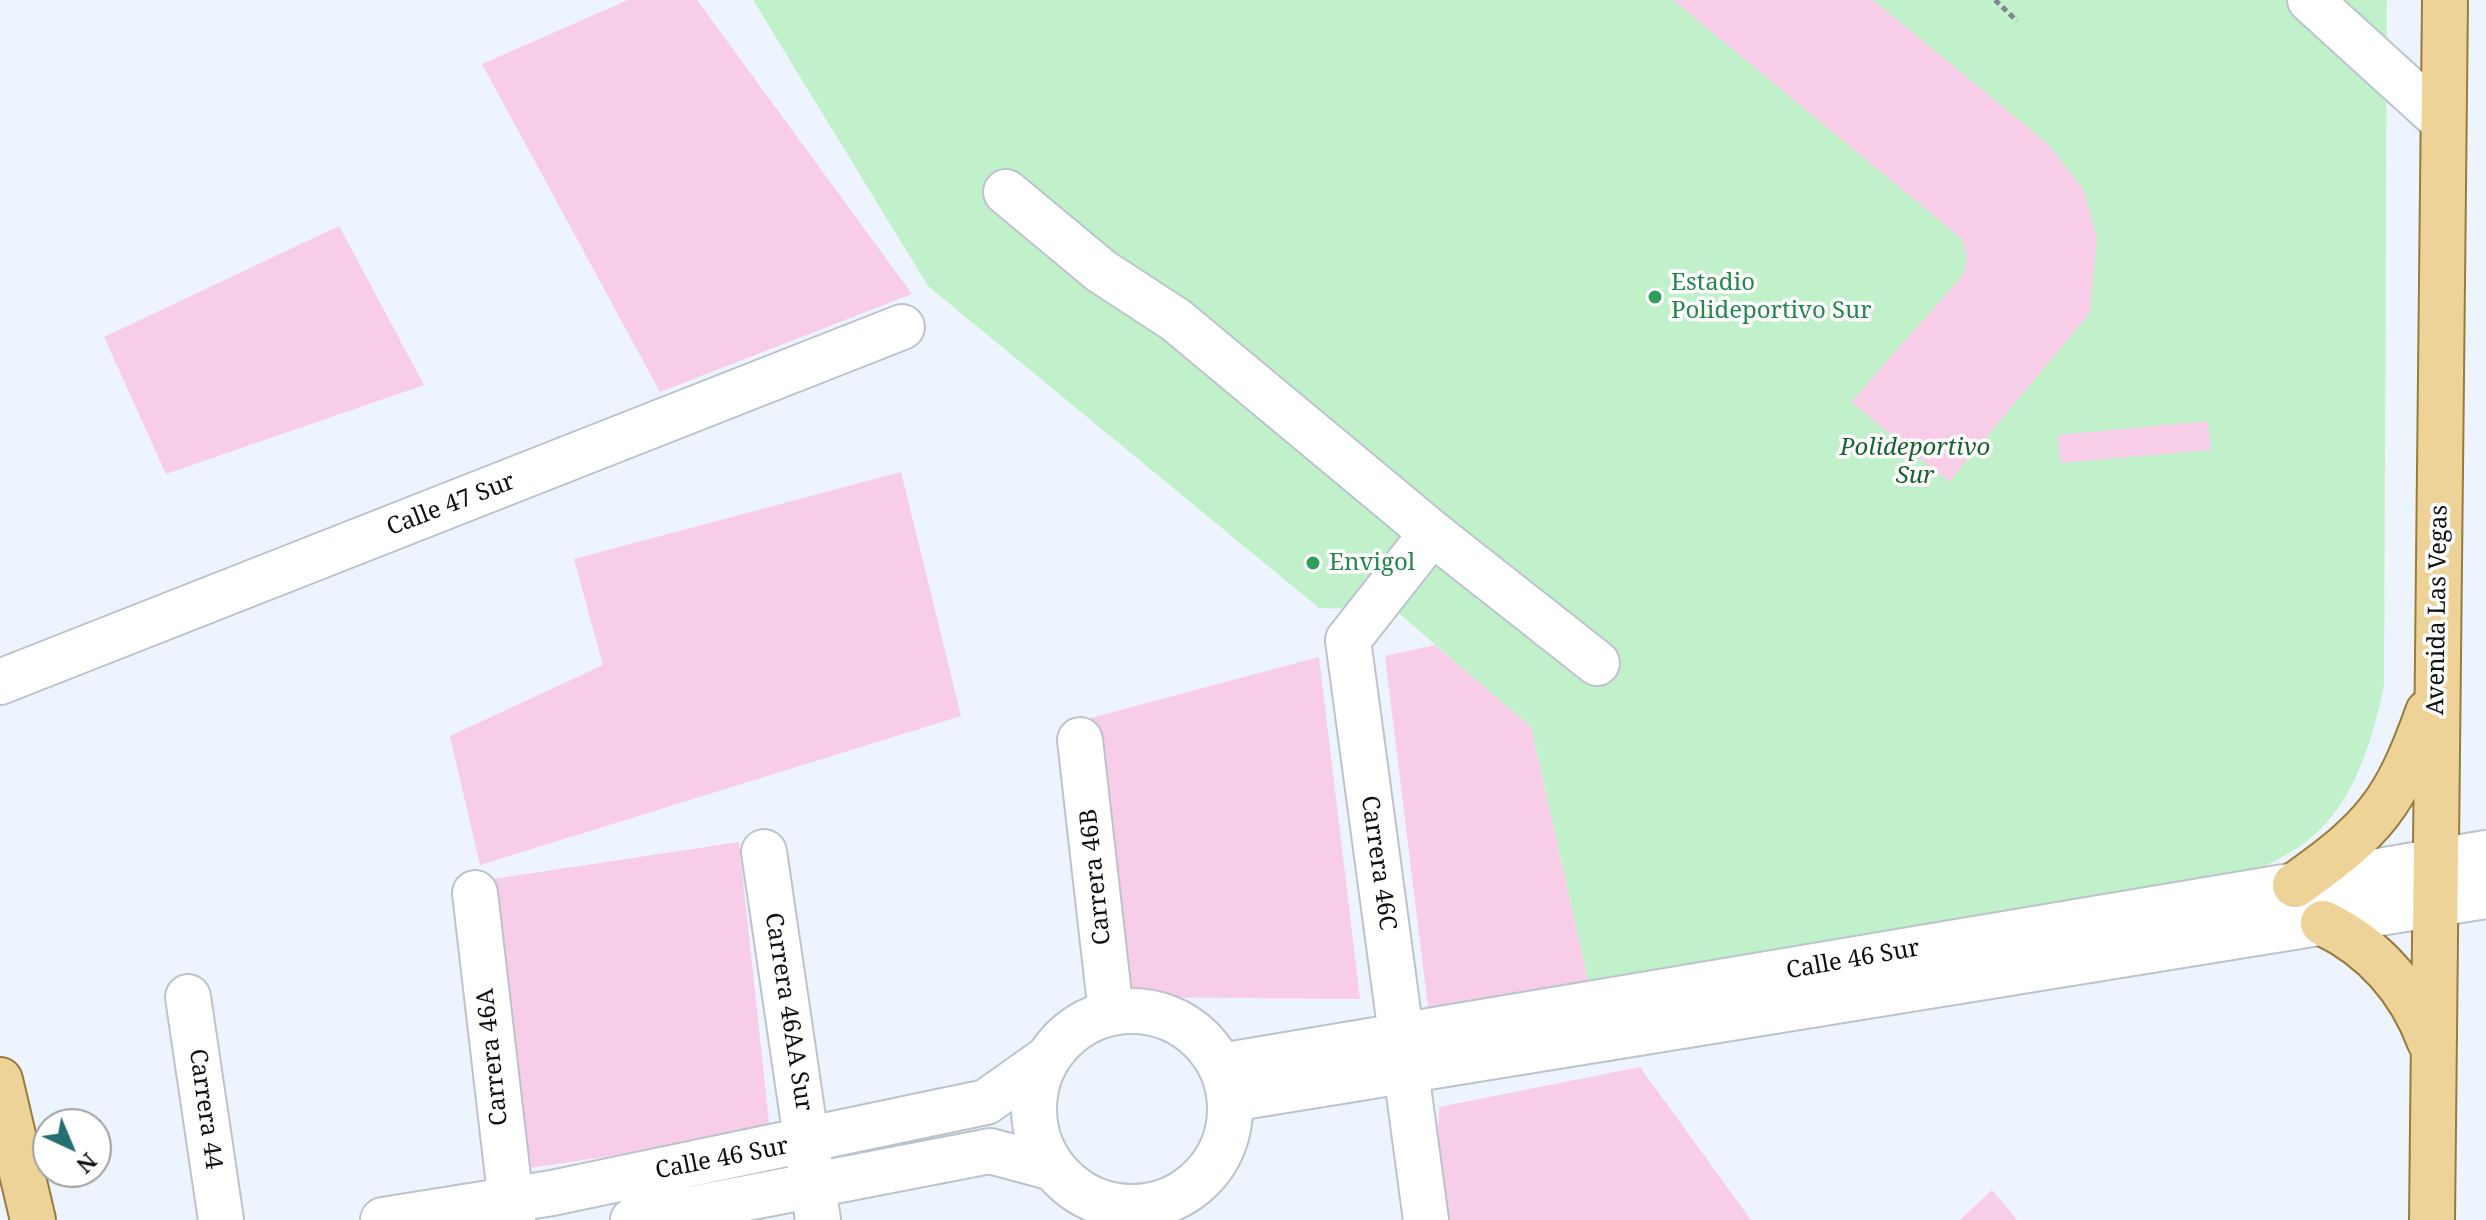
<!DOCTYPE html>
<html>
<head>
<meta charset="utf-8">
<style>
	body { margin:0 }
	#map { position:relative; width:2486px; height:1220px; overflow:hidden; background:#edf4fd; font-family:"Noto Serif",serif }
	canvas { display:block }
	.north { position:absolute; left:32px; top:1108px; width:80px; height:80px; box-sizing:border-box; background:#fff; border:2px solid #9f9fa1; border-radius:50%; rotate:136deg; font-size:22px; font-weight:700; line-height:32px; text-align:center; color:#0e1013 }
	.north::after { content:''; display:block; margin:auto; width:28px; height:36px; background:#246f72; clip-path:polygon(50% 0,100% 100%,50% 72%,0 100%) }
</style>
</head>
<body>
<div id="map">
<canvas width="2486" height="1220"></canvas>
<div class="north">N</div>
</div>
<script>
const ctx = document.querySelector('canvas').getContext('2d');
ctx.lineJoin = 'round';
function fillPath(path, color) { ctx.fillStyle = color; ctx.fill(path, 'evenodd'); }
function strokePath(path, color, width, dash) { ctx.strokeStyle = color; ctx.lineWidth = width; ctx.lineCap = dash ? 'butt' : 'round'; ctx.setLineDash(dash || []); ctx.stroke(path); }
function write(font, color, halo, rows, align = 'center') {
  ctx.font = font + ' "Noto Serif",serif'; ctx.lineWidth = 7; ctx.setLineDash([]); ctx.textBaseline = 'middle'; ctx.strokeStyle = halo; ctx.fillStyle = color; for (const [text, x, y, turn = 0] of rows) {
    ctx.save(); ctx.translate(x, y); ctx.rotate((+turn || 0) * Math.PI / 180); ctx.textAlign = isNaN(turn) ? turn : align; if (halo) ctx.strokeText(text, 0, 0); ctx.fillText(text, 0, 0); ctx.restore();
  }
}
fillPath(new Path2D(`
	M 753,0 L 2387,0 L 2384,686 C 2372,743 2352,812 2299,847 C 2285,856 2270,863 2256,871 L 1590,989 L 1531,727 L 1395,610 L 1319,608 L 928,286 Z`), '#c1f1ca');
fillPath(new Path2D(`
	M 628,0 L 697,0 L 912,294 L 660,392 L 482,64 Z
	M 1673,0 L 1873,0 L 2048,144 L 2083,189 L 2097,238 L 2090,313 L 1949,482 L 1851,402 L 1963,275 L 1967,257 L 1962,239 Z
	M 339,226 L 424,385 L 166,474 L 104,337 Z
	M 2208,421 L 2211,450 L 2060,463 L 2058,435 Z
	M 901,472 L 961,716 L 480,865 L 450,736 L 603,665 L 574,559 Z
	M 1435,645 L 1531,727 L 1590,989 L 1429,1015 L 1385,656 Z
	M 1319,657 L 1360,999 L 1125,997 L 1087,719 Z
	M 739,842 L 770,1132 L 530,1168 L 493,879 Z
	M 1640,1067 L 1751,1220 L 1436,1220 L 1439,1107 Z
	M 1992,1190 L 2017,1220 L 1960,1220 Z`), '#f7cde8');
const minor = new Path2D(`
	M 2310,0 L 2443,121
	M 1006,192 L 1101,271 L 1176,320 L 1432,533 L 1597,663
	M 0,682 L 902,327
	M 1080,740 L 1111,1013
	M 764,852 L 818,1220
	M 475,893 L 513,1220
	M 188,997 L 221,1220
	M1034 1109a98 98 0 1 1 196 0a98 98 0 1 1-196 0Z
	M 1221,1066 L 2486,853
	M 1230,1099 L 2486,896
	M 383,1220 L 552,1193 L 986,1102 L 1048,1058
	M 633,1220 L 990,1151 L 1053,1168
	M 1426,1220 L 1348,640 L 1432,533`);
const major = new Path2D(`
	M 2295,885 C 2374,829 2395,805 2428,712
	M 2323,923 C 2375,948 2410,988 2430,1042
	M 0,1080 L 33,1220
	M 2432,1220 L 2445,0`);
strokePath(minor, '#bcc3cc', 48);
strokePath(major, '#977c3d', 48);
strokePath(new Path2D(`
	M 1995,0 L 2017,21`), '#81868c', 5, [6, 4]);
strokePath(minor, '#fff', 44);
strokePath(major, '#edd398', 44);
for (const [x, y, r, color] of [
	[1655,297,8,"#2e9e5b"],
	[1313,563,8,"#2e9e5b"]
]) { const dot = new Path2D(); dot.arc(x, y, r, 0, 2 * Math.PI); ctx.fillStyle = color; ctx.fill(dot); strokePath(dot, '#fff', 3); }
write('24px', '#27864d', '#fff', [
	["Estadio",1671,283],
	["Polideportivo Sur",1671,311],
	["Envigol",1329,563]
], 'left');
write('italic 24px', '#1b6232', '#fff', [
	["Polideportivo",1915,448],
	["Sur",1915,476]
]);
write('24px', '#0e1013', '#fff', [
	["Calle 47 Sur",451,505,-21],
	["Avenida Las Vegas",2438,610,-89],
	["Carrera 46C",1378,863,82],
	["Carrera 46B",1096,877,-96],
	["Calle 46 Sur",1853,960,-10],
	["Carrera 46AA Sur",788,1012,81],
	["Carrera 46A",493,1057,-96],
	["Carrera 44",205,1109,82],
	["Calle 46 Sur",722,1159,-11]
]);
</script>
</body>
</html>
